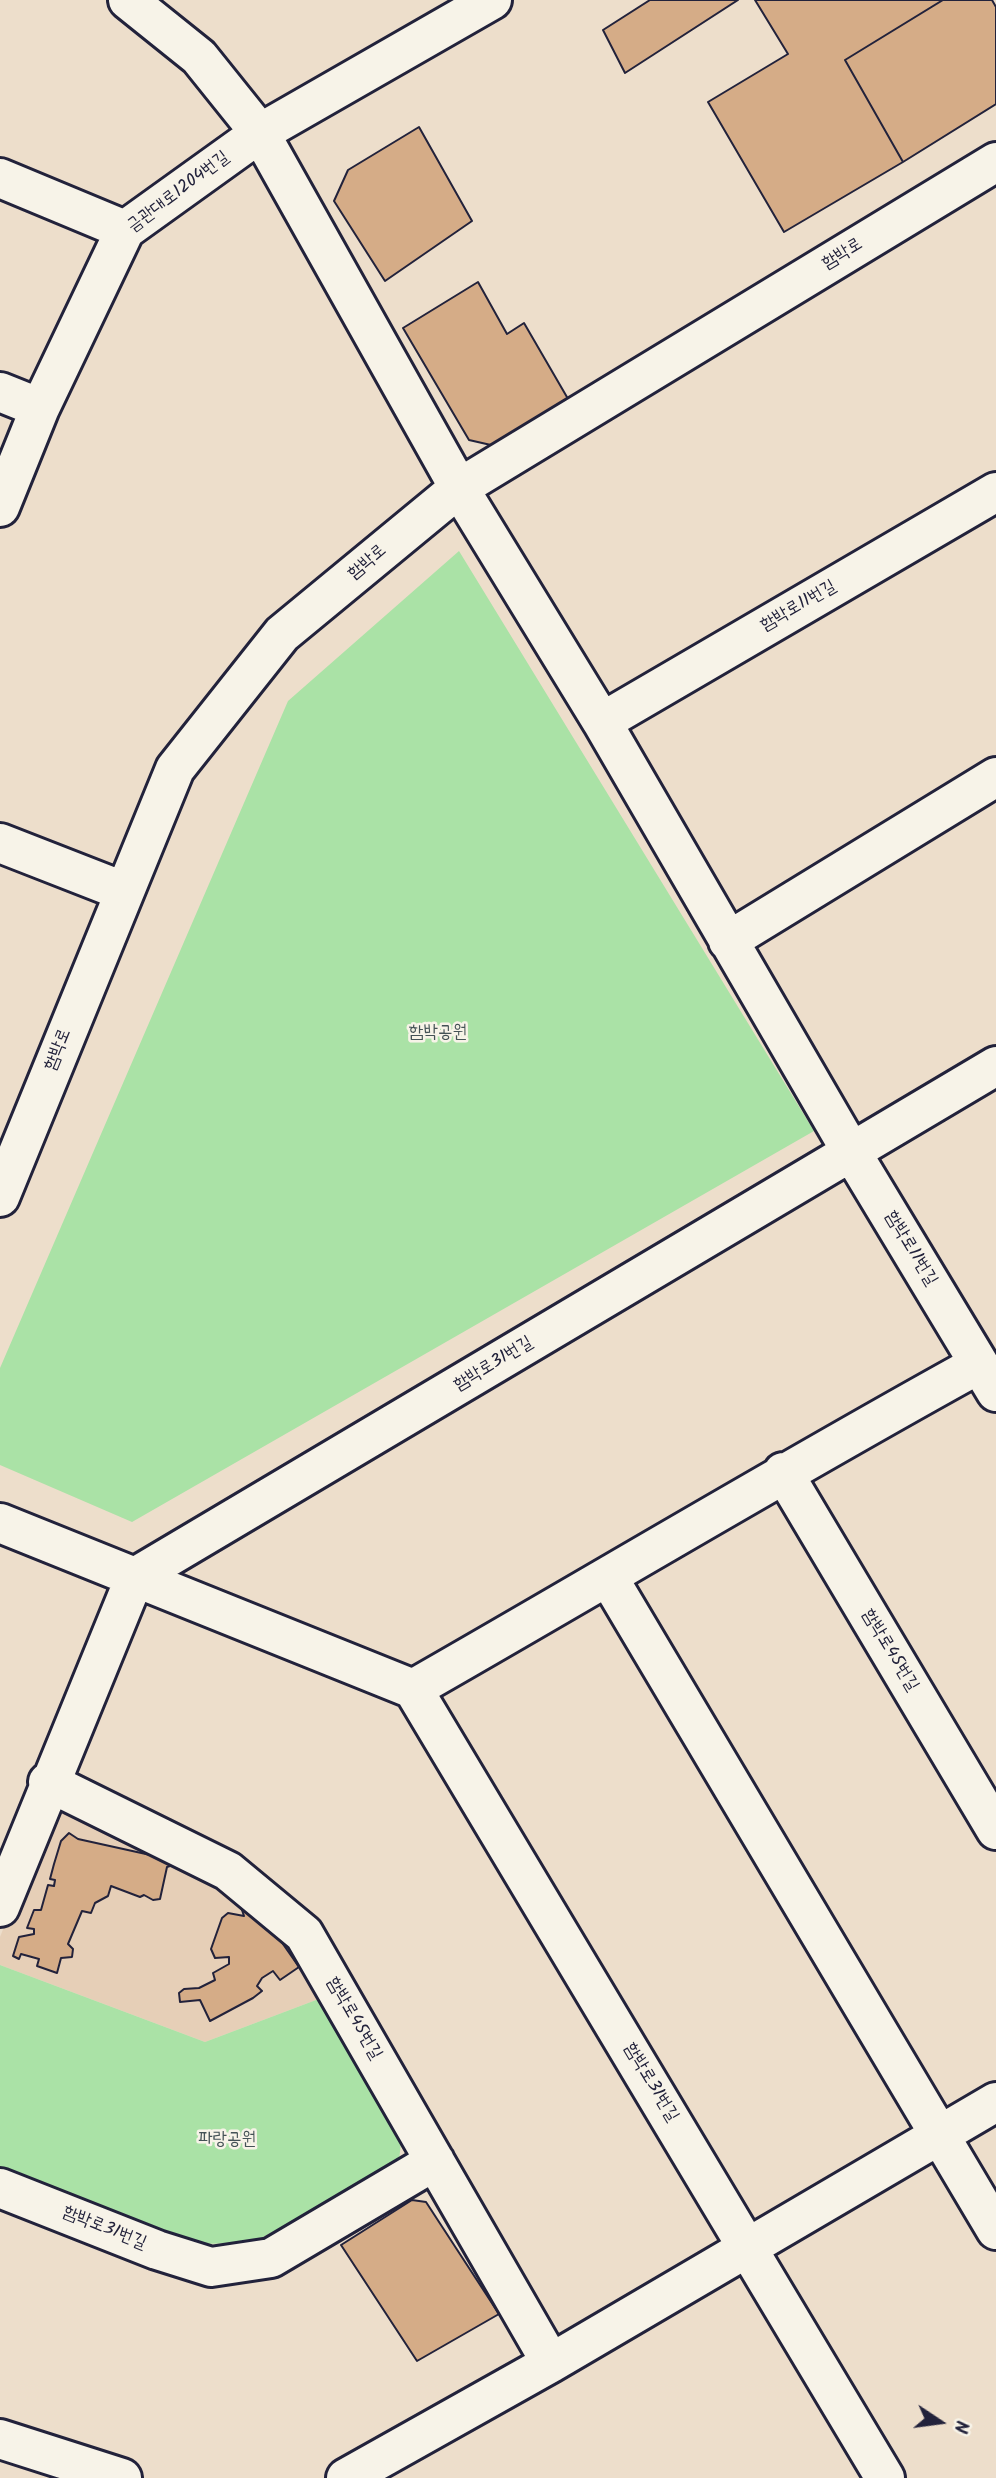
<!DOCTYPE html>
<html>
<head>
<meta charset="utf-8">
<style>
	body { margin:0 }
	#map { position:relative; width:996px; height:2478px; overflow:hidden; background:#eddecb; font-family:Kalam,sans-serif }
	canvas { display:block }
	.north { position:absolute; left:905px; top:2387px; width:70px; height:70px; -webkit-text-stroke:5px #f7f3e8; paint-order:stroke; rotate:103deg; font-size:19px; font-weight:700; line-height:28px; text-align:center; color:#22223b }
	.north::after { content:''; display:block; margin:auto; width:24px; height:32px; background:#22223b; clip-path:polygon(50% 0,100% 100%,50% 72%,0 100%) }
</style>
</head>
<body>
<div id="map">
<canvas width="996" height="2478"></canvas>
<div class="north">N</div>
</div>
<script>
const ctx = document.querySelector('canvas').getContext('2d');
ctx.lineJoin = 'round';
function fillPath(path, color) { ctx.fillStyle = color; ctx.fill(path, 'evenodd'); }
function strokePath(path, color, width, dash) { ctx.strokeStyle = color; ctx.lineWidth = width; ctx.lineCap = dash ? 'butt' : 'round'; ctx.setLineDash(dash || []); ctx.stroke(path); }
function write(font, color, halo, rows, align = 'center') {
  ctx.font = font + ' Kalam,"Poor Story",sans-serif'; ctx.lineWidth = 5; ctx.setLineDash([]); ctx.textBaseline = 'middle'; ctx.strokeStyle = halo; ctx.fillStyle = color; for (const [text, x, y, turn = 0] of rows) {
    ctx.save(); ctx.translate(x, y); ctx.rotate((+turn || 0) * Math.PI / 180); ctx.textAlign = isNaN(turn) ? turn : align; if (halo) ctx.strokeText(text, 0, 0); ctx.fillText(text, 0, 0); ctx.restore();
  }
}
fillPath(new Path2D(`
	M 55,1799 L 210,1865 L 282,1929 L 324,1997 L 205,2042 L 0,1965 L 0,1937 Z`), '#e6cfb7');
fillPath(new Path2D(`
	M 459,551 L 814,1131 L 132,1522 L 0,1465 L 0,1368 L 288,701 Z
	M 0,1965 L 205,2042 L 324,1997 L 402,2133 L 398,2170 L 251,2243 L 197,2244 L 0,2203 Z`), '#aae2a6');
const building = new Path2D(`
	M 650,0 L 738,0 L 625,73 L 603,30 Z
	M 755,0 L 943,0 L 845,60 L 903,162 L 784,232 L 708,102 L 788,54 Z
	M 943,0 L 992,0 L 996,7 L 996,104 L 903,162 L 845,60 Z
	M 419,127 L 472,221 L 385,281 L 334,201 L 348,170 Z
	M 478,282 L 507,334 L 524,323 L 571,404 L 504,448 L 469,440 L 403,328 Z
	M 69,1833 L 78,1839 L 164,1858 L 176,1864 L 167,1867 L 160,1899 L 153,1900 L 144,1895 L 140,1897 L 111,1886 L 108,1896 L 95,1903 L 91,1913 L 82,1911 L 68,1944 L 73,1949 L 72,1957 L 61,1958 L 57,1973 L 37,1966 L 39,1959 L 21,1954 L 19,1959 L 13,1956 L 19,1937 L 34,1934 L 34,1929 L 27,1928 L 34,1910 L 41,1910 L 48,1885 L 54,1886 L 55,1880 L 50,1879 L 54,1864 L 61,1841 Z
	M 246,1904 L 276,1934 L 299,1967 L 280,1980 L 273,1971 L 262,1978 L 257,1986 L 262,1991 L 253,1998 L 210,2021 L 200,2000 L 180,2002 L 179,1993 L 184,1989 L 199,1988 L 215,1980 L 213,1973 L 229,1964 L 229,1957 L 215,1958 L 211,1949 L 222,1918 L 228,1913 L 244,1916 L 242,1910 Z
	M 412,2200 L 426,2202 L 499,2314 L 417,2361 L 341,2245 Z`);
fillPath(building, '#d5ac87');
strokePath(building, '#22223b', 2);
const minor = new Path2D(`
	M 128,0 L 199,57 L 260,133 L 459,488 L 602,722 L 852,1153 L 996,1392
	M 0,178 L 125,230
	M 0,392 L 40,408
	M 0,507 L 40,408 L 125,230 L 260,133 L 492,0
	M 602,722 L 996,492
	M 0,843 L 123,891
	M 728,941 L 996,777
	M 0,1197 L 175,769 L 282,634 L 459,488 L 996,162
	M 783,1472 L 996,1830
	M 0,1523 L 413,1689 L 885,2478
	M 608,1577 L 996,2230
	M 413,1689 C 602,1581 788,1469 979,1364
	M 48,1782 L 228,1871 L 304,1934 L 551,2363
	M 0,1907 L 135,1577 L 996,1066
	M 0,2188 L 157,2250 L 211,2267 L 271,2258 L 435,2161
	M 0,2439 L 122,2478
	M 346,2478 L 551,2363 L 996,2102`);
strokePath(minor, '#22223b', 44);
strokePath(minor, '#f7f3e8', 38);
write('18px', '#22223b', '#f7f3e8', [
	["금관대로1204번길",179,193,-37],
	["함박로",843,255,-31],
	["함박로",368,563,-40],
	["함박로11번길",799,607,-30],
	["함박로",59,1050,-68],
	["함박로11번길",910,1249,59],
	["함박로31번길",494,1365,-31],
	["함박로45번길",889,1651,59],
	["함박로45번길",353,2019,60],
	["함박로31번길",650,2083,59],
	["함박로31번길",104,2229,22]
]);
write('18px', '#445256', '#f7f3e8', [
	["함박공원",438,1034],
	["파랑공원",227,2141]
]);
</script>
</body>
</html>
